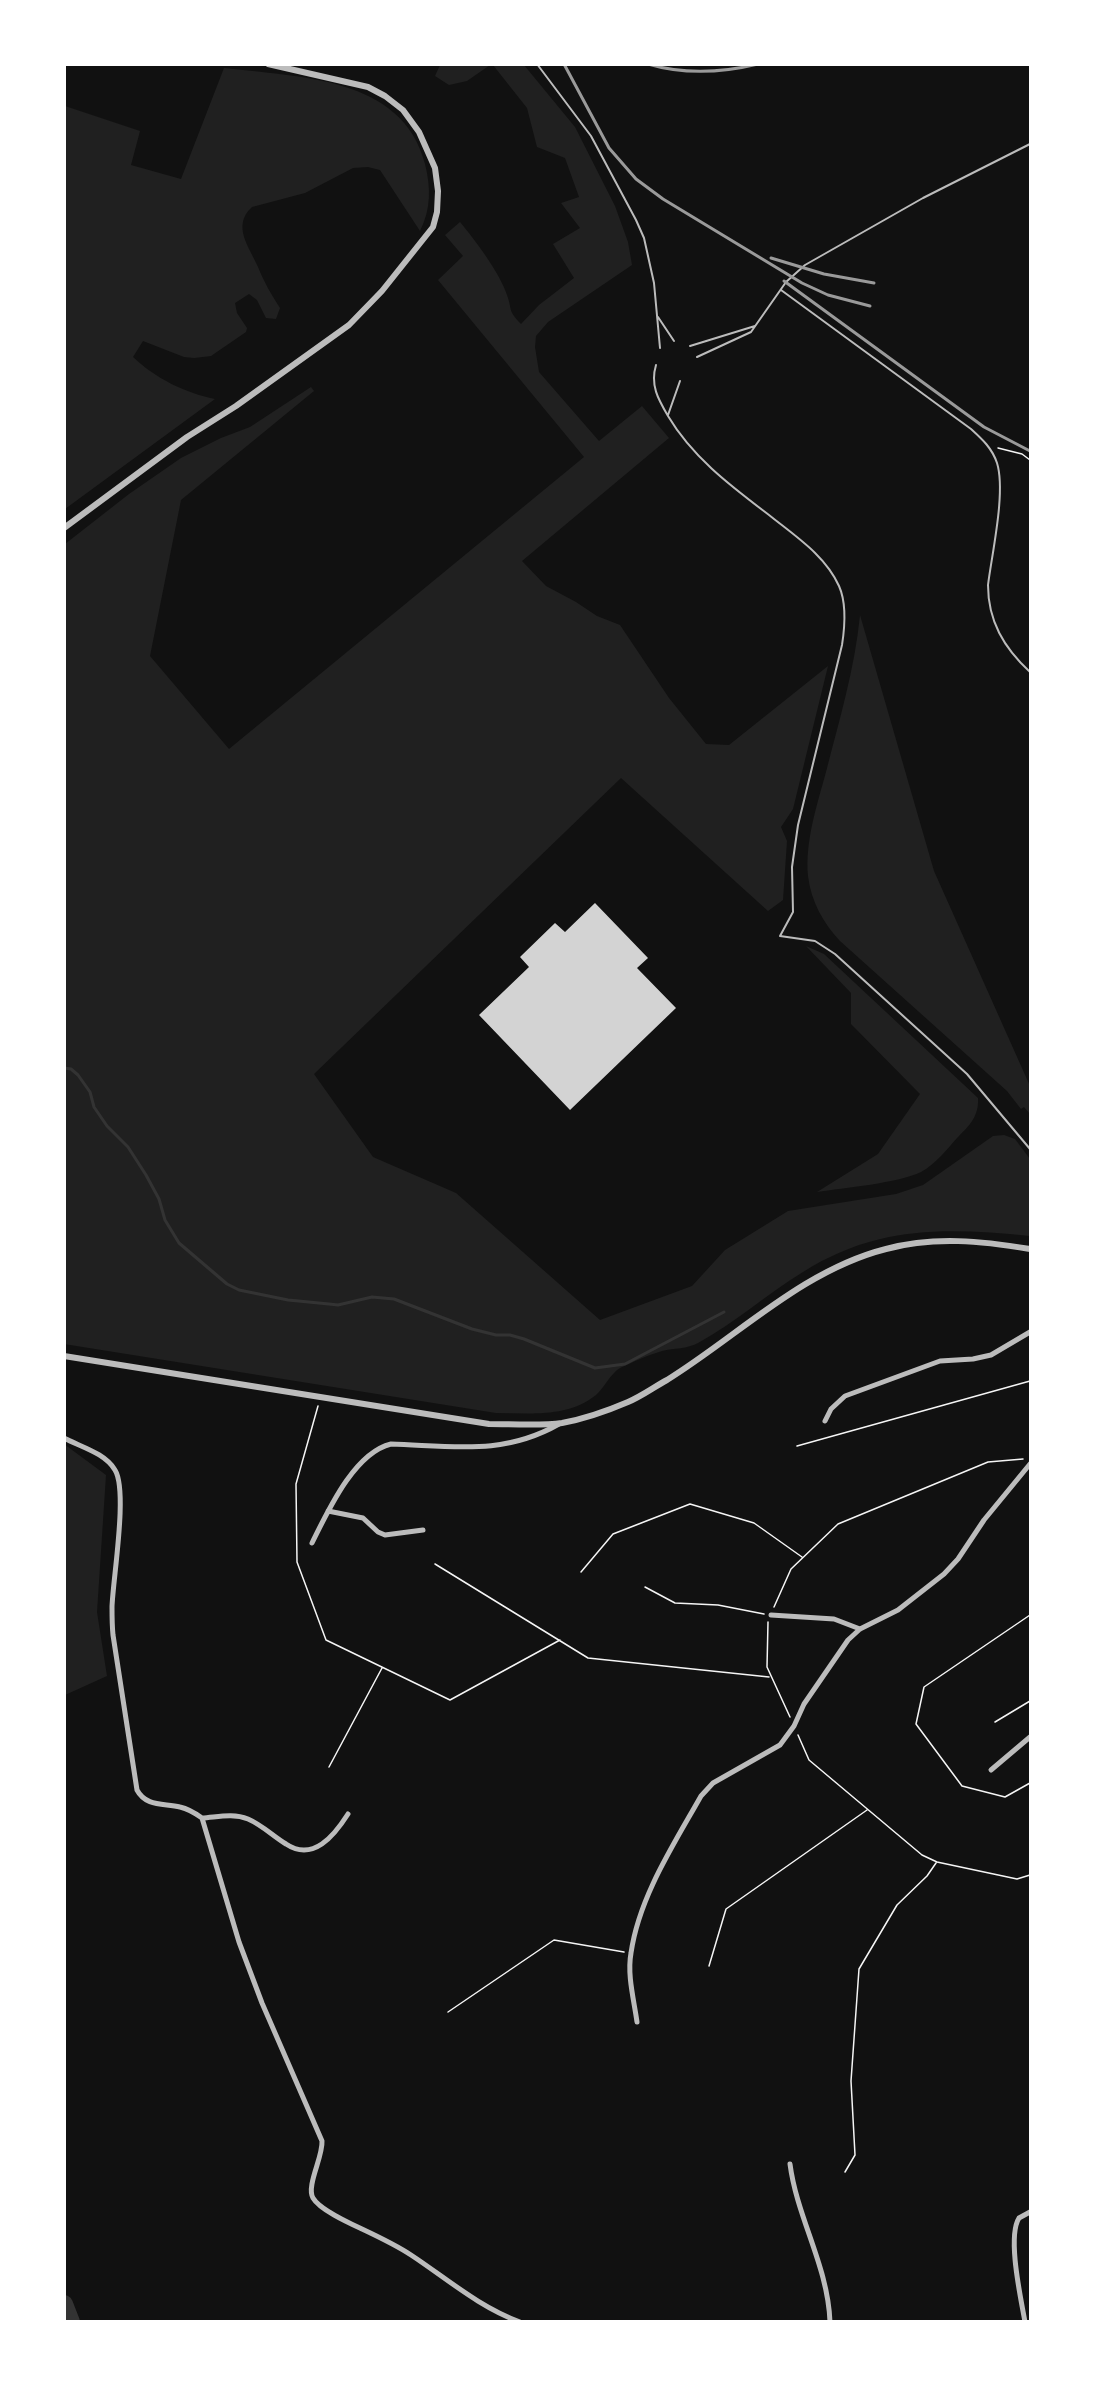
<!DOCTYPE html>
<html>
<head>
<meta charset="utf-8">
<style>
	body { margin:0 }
	#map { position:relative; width:1095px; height:2386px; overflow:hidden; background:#111; font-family:"Titillium Web",sans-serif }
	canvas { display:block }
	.frame { position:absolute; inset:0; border:66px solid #fff; pointer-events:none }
</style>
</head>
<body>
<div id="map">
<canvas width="1095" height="2386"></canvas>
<div class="frame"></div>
</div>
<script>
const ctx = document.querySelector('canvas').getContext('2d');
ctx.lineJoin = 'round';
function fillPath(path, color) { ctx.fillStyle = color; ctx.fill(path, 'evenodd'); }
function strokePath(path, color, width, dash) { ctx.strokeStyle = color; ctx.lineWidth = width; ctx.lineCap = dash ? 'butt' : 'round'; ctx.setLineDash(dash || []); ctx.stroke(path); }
fillPath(new Path2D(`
	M 440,65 L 440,64 L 490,65 L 467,81 L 449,85 L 435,76 Z
	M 493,65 L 524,65 L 575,127 L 615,206 L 628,242 L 632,265 L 548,322 L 536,336 L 535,347 L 539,372 L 599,441 L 642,406 L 669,438 L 522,561 L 546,586 L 576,602 L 597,616 L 620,625 L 669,698 L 706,744 L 729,745 L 828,666 L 793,809 L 781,827 L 787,841 L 783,900 L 768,911 L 621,778 L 314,1074 L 373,1157 L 456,1193 L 600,1320 L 692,1286 L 725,1250 L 788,1211 L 896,1194 L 923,1185 L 993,1136 L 1004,1135 L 1015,1139 L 1030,1159 L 1030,1236 C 946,1228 878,1225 803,1272 C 767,1294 735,1323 698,1343 C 687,1349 674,1348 662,1351 C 648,1355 633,1362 620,1368 C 610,1374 605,1387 596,1395 C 567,1418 530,1413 496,1413 L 64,1344 L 65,544 L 129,494 L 181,458 L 221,438 L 250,427 L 311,387 L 314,391 L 181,500 L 150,656 L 229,749 L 584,457 L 438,280 L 463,256 L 445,235 L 460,222 C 475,240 500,273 507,295 C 513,312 507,309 521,324 L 539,305 L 574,278 L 553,244 L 580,228 L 561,203 L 579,197 L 565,158 L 537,147 L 527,108 Z
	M 224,68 C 297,77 403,76 425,164 C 431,188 431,209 420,231 L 380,170 L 368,167 L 353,168 L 305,193 L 252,207 C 231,226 250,248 258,267 C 264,282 271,294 280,308 L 276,319 L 266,318 L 257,300 L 249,294 L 235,303 L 237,313 L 247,328 L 246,332 L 211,356 L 194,358 L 184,357 L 143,341 L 133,357 C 155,378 185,393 215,399 L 65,509 L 65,106 L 140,131 L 131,165 L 181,179 Z
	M 860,615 L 934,871 L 1030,1086 L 1030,1114 L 1024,1107 L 1021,1109 L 1007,1091 L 840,941 C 823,923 811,901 808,876 C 805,841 817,805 826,772 C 839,721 855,668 860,615 Z
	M 806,946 L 824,954 L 978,1098 C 979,1116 970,1125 958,1137 C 947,1149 936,1164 921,1172 C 899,1183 843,1188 817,1192 L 878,1154 L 920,1094 L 851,1024 L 851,993 Z
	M 64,1444 L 106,1475 L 97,1612 L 107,1676 L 65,1695 Z`), '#202020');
strokePath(new Path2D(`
	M 64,1068 L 71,1069 L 78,1075 L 90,1092 L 94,1107 L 107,1126 L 128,1147 L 146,1175 L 159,1199 L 165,1220 L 179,1243 L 227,1284 L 239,1290 L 288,1300 L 329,1304 L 338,1305 L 372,1297 L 394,1299 L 472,1329 L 496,1335 L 510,1335 L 524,1339 L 595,1368 L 625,1364 L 724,1312`), '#333', 3);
strokePath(new Path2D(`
	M 64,2304 L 71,2322`), '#333', 18);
fillPath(new Path2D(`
	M 595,903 L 648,958 L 637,968 L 676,1008 L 570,1110 L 479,1015 L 529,967 L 520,957 L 555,923 L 565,932 Z`), '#d3d3d3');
strokePath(new Path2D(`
	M 998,448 L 1022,454 L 1030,460
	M 318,1406 L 296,1484 L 297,1562 L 326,1640 L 450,1700 L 560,1640
	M 797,1446 L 1030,1381
	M 435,1564 L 588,1658 L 769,1677
	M 581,1572 L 613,1534 L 690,1504 L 754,1523 L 802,1557
	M 645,1587 L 675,1603 L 718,1605 L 764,1614
	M 774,1607 L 791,1569 L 838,1524 L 988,1462 L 1023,1459
	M 1030,1615 L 924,1687 L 916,1724 L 962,1786 L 1005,1797 L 1030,1783
	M 768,1622 L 767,1667 L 790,1717
	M 995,1722 L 1030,1701
	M 798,1735 L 809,1760 L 922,1855 L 937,1862 L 1017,1879 L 1030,1875
	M 329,1767 L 382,1668
	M 709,1966 L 726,1909 L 867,1810
	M 448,2012 L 554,1940 L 624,1952
	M 845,2172 L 855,2155 L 851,2081 L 859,1969 L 897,1905 L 927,1876 L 936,1863`), '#f5f5f5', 1.5);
strokePath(new Path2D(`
	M 537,64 L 591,136 L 636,220 L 644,238 L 654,283 L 660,348
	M 781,290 L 971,429 C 982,439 992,448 997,463 C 1006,492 992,553 988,585 C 988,621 1004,648 1030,672
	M 658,317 L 674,341
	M 690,346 L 755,326
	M 697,357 L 751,332 L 786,282 L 805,265 L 923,198 L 1030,144
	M 656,365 C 650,385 658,399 668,416 C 693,458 731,486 769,515 C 795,536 825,555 839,586 C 847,604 845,626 842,645 L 798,825 L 792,867 L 793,912 L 780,936 L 815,941 L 835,954 L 967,1074 L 1030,1149
	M 668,415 L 680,381`), '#bcbcbc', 2);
strokePath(new Path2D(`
	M 825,1421 L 831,1409 L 845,1396 L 940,1361 L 973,1359 L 991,1355 L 1030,1332
	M 64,1438 C 81,1447 105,1453 115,1470 C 128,1491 113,1578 112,1607 C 112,1616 112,1625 113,1635 L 137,1790 C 146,1807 164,1803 180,1807 C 189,1809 195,1813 202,1818 L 239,1942 L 262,2003 L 322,2141 C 323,2157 306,2186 313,2198 C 320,2210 349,2223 362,2229 C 379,2237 396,2245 411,2255 C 446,2278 479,2307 520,2322
	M 328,1511 L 363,1518 L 378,1532 L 385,1535 L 423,1530
	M 312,1543 C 328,1511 354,1453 391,1444 C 453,1446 503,1456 559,1424
	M 771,1615 L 834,1619 L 860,1629
	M 991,1770 L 1030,1737
	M 202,1818 C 218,1817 233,1813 248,1819 C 262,1825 273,1836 286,1844 C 313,1862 334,1836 348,1814
	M 637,2022 C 634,2000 627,1975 631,1953 C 639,1897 674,1844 701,1796 L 713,1783 L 780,1745 L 794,1726 L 804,1704 L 848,1640 L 860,1629 L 898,1610 L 944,1574 L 958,1559 L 984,1520 L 1030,1464
	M 790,2164 C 797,2218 828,2266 830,2322
	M 1025,2322 C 1021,2299 1007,2237 1019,2218 L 1030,2212`), '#bcbcbc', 5);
strokePath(new Path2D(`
	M 64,528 L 187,437 L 236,406 L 349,325 L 382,291 L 433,227 L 437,212 L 438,191 L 435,168 L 419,132 L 403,110 L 385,96 L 368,87 L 268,64
	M 64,1356 L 489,1424 C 511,1424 542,1426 562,1423 C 584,1419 607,1411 628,1402 C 642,1396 654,1387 667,1380 C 738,1336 803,1270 886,1249 C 934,1236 982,1241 1030,1249`), '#bcbcbc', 6);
strokePath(new Path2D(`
	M 564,64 L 609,148 L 636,179 L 663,199 L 802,283 L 828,295 L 870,306
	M 648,64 C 685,75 721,73 758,64
	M 771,258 L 824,274 L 874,283
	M 784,281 L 984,427 L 1030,451`), '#9a9a9a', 3);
</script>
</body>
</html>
